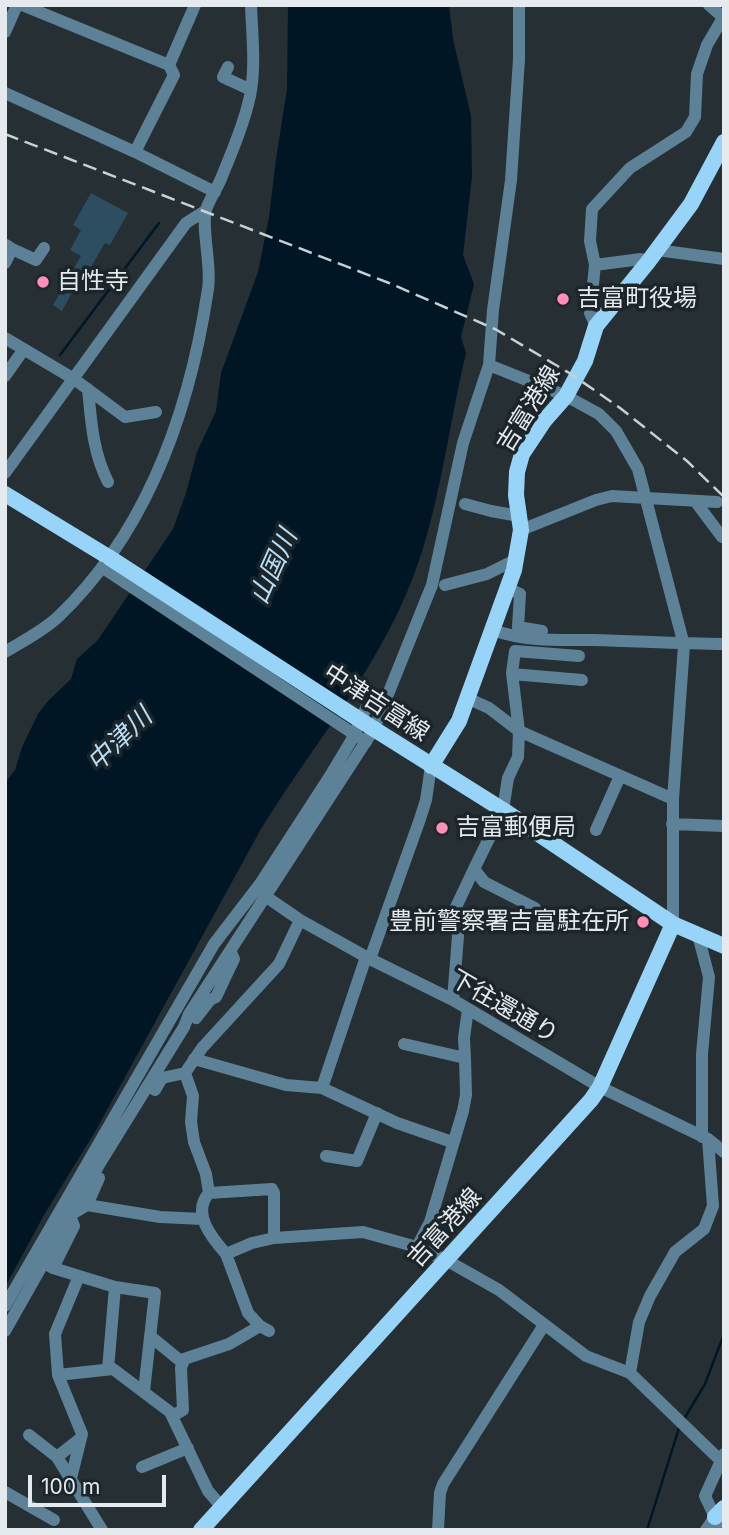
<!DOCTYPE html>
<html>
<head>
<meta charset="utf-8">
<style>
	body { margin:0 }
	#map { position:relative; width:729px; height:1535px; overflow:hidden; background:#262f34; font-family:Inter,sans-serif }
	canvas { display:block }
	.frame { position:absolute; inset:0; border:7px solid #e4eaed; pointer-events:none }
	.scale { position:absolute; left:28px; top:1475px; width:138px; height:32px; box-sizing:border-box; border:4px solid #e4eaed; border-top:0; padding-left:9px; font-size:21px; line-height:24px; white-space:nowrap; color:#e4eaed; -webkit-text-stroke:5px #1c252a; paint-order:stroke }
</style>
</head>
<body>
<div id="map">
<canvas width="729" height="1535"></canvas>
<div class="frame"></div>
<div class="scale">100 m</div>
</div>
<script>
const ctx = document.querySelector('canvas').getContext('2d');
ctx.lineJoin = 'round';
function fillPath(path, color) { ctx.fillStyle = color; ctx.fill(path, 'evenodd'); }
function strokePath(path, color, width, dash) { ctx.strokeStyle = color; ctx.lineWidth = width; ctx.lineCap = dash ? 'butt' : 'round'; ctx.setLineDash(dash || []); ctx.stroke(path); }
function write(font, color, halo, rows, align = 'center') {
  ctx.font = font + ' Inter,"Noto Sans JP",sans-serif'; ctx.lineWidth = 7; ctx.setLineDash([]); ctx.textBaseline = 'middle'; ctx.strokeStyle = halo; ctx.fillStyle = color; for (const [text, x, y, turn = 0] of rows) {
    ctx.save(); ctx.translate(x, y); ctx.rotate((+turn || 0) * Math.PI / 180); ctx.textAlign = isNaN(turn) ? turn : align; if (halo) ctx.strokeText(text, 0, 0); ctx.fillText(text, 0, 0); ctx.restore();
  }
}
fillPath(new Path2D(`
	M 91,193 L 128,213 L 110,245 L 105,243 L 88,272 L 84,270 L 62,311 L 53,305 L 81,256 L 70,250 L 81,230 L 73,225 Z`), '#2d4d61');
fillPath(new Path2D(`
	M 288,5 L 449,5 L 453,39 L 471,116 L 472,176 L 463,255 L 474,284 L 461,337 L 466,353 C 448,428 440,508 412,580 C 376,672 312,746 261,829 L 96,1130 L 44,1215 L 5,1287 L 5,783 L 15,770 L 22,747 L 38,714 L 48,701 L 71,679 L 77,659 L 97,641 L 173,529 L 186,493 L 197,452 L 216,411 L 221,373 L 258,272 L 269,217 L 276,159 L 287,89 Z`), '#001625');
strokePath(new Path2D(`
	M 60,355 L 159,223
	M 684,1419 L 705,1384 L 724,1334
	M 647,1530 L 679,1428`), '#001625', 2.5);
strokePath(new Path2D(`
	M 22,5 L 169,65 L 174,75 L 135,152
	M 709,5 L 724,18
	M 5,32 L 17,5
	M 169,65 L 195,5
	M 228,67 L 223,77 L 251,90
	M 5,93 L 135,152 L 215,192
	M 12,249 L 36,260 L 44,248
	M 657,250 L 724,259
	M 5,263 L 12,249 L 6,245
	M 595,265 L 641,259 L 648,262
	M 596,326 L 590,313 L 595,265 L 590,241 L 592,209 L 630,168 L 686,132 L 695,117 L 697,74 L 707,45 L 724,16
	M 5,338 L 74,379 L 125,417 L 156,412
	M 489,365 L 566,396 L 599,414 L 616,431 L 638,469 L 684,645 L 673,799 L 673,924
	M 5,376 L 24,349
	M 88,389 C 91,421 93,453 108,482
	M 5,473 L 186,223 L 205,211
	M 695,501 L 722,537
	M 465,504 L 491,511 L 519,516
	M 521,530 L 596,500 L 612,496 L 717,502
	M 445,585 L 487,574 L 515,560
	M 507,588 L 520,594 L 518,627 L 542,631
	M 492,630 C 529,642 556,640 593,640 C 637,641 680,644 724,644
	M 5,652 C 23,641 43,631 58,617 C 148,531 190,409 208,289 C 212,267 201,228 206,210 C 209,200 216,190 220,181 C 231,154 244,124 250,96 C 256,67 252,35 251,5
	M 512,674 L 582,680
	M 467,698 L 489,708 L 519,731 L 673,799
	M 672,824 L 724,826
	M 596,830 L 620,776
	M 265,896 L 300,920 L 370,959 L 453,1000 L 600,1087 L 708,1139 L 724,1152
	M 535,908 L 484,882 L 474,869 L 503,810 L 508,778 L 518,757 L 519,731 L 512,673 L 515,651 L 579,656
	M 300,920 L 279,964 L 202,1048 L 185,1073 L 193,1096 L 191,1122 L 194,1142 L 206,1174 L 209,1193 C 191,1213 212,1238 226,1254 L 252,1243 L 274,1238 L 363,1232 L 417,1247 L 446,1260 L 499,1290 L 586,1356 L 630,1373 L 721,1461
	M 698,935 L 709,977 L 702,1054 L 702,1137
	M 370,959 L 420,819 L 426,800 L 431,766
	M 453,1000 L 458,936 L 456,907 L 474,869
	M 189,1014 L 196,1018 L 210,1000 L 216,997 L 234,959 L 231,952
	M 404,1044 L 465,1058 L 464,1038 L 468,1009
	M 194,1059 L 286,1085 L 322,1088 L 397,1123 L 452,1142
	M 322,1088 L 366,957
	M 155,1090 L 162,1078 L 185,1073
	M 326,1156 L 357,1161 L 377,1113
	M 209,1193 L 272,1189 L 274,1193 L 274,1238
	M 87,1205 L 160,1217 L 202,1219
	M 417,1247 L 430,1222 L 463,1111 L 466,1095 L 465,1058
	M 226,1254 L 248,1313 L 260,1326
	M 37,1259 L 53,1268 L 79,1276 L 55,1334 L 58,1375 L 82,1434 L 71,1478
	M 53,1268 L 74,1226 L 70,1215 L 87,1205 L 99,1178
	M 79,1276 L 115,1287 L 155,1293 L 144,1391
	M 5,1306 L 214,944 L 260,884 L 330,776 L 351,741 L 366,708
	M 5,1331 L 100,1163 L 184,1027 L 189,1014 L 374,729 L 432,585 L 463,443 L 489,365 L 493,310 L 511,180 L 519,59 L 519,5
	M 150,1336 L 183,1363
	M 108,1369 L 115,1287
	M 630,1373 L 639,1322 L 650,1296 L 675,1252 L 704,1229 L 713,1206 L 708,1139
	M 58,1375 L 113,1369 L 174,1415 L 183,1410 L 181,1368 L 184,1359 L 229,1344 L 260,1326 L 269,1331
	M 170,1412 L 208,1491 L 221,1506
	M 29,1435 L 57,1457 L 102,1530
	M 57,1457 L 81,1438
	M 142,1467 L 188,1448
	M 5,1492 L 54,1520
	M 438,1530 L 440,1493 L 443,1484 L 544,1325
	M 706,1530 L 715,1517
	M 721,1530 L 705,1496 L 724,1454`), '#5d8197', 12);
strokePath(new Path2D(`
	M 5,494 L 110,558
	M 374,729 L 503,810 L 673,924 L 724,946
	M 431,766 L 459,721 L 514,570 L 521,530 L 516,495 L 517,472 L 522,454 L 544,421 L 566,396 L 585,361 L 596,326 L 648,262 L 691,204 L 724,142
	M 715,1517 L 724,1508
	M 201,1530 L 591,1100 L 600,1087 L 673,924`), '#98d4f8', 16);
strokePath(new Path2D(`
	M 5,134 L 389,283 L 495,329 L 571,374 L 620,408 L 687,461 L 724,497`), '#c9d0d3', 2.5, [14, 7]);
strokePath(new Path2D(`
	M 103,568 L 366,742`), '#5d8197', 12);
strokePath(new Path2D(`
	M 110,558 L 374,729`), '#98d4f8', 16);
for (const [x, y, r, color] of [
	[43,282,7,"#ff8eb9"],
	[563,299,7,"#ff8eb9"],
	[442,828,7,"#ff8eb9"],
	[643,922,7,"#ff8eb9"]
]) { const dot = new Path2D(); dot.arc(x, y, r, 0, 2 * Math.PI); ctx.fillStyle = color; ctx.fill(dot); strokePath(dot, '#1c252a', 2.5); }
write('24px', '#e4eaed', '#1c252a', [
	["自性寺",57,282],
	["吉富町役場",577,299],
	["吉富郵便局",456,828],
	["豊前警察署吉富駐在所",629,922,"right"]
], 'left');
write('24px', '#e4eaed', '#1c252a', [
	["吉富港線",529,409,-58],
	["中津吉富線",376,703,33],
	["下往還通り",504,1007,30],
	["吉富港線",445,1228,-48]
]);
write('italic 26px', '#b8def6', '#1c252a', [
	["山国川",274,567,-66],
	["中津川",120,740,-44]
]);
</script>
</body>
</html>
